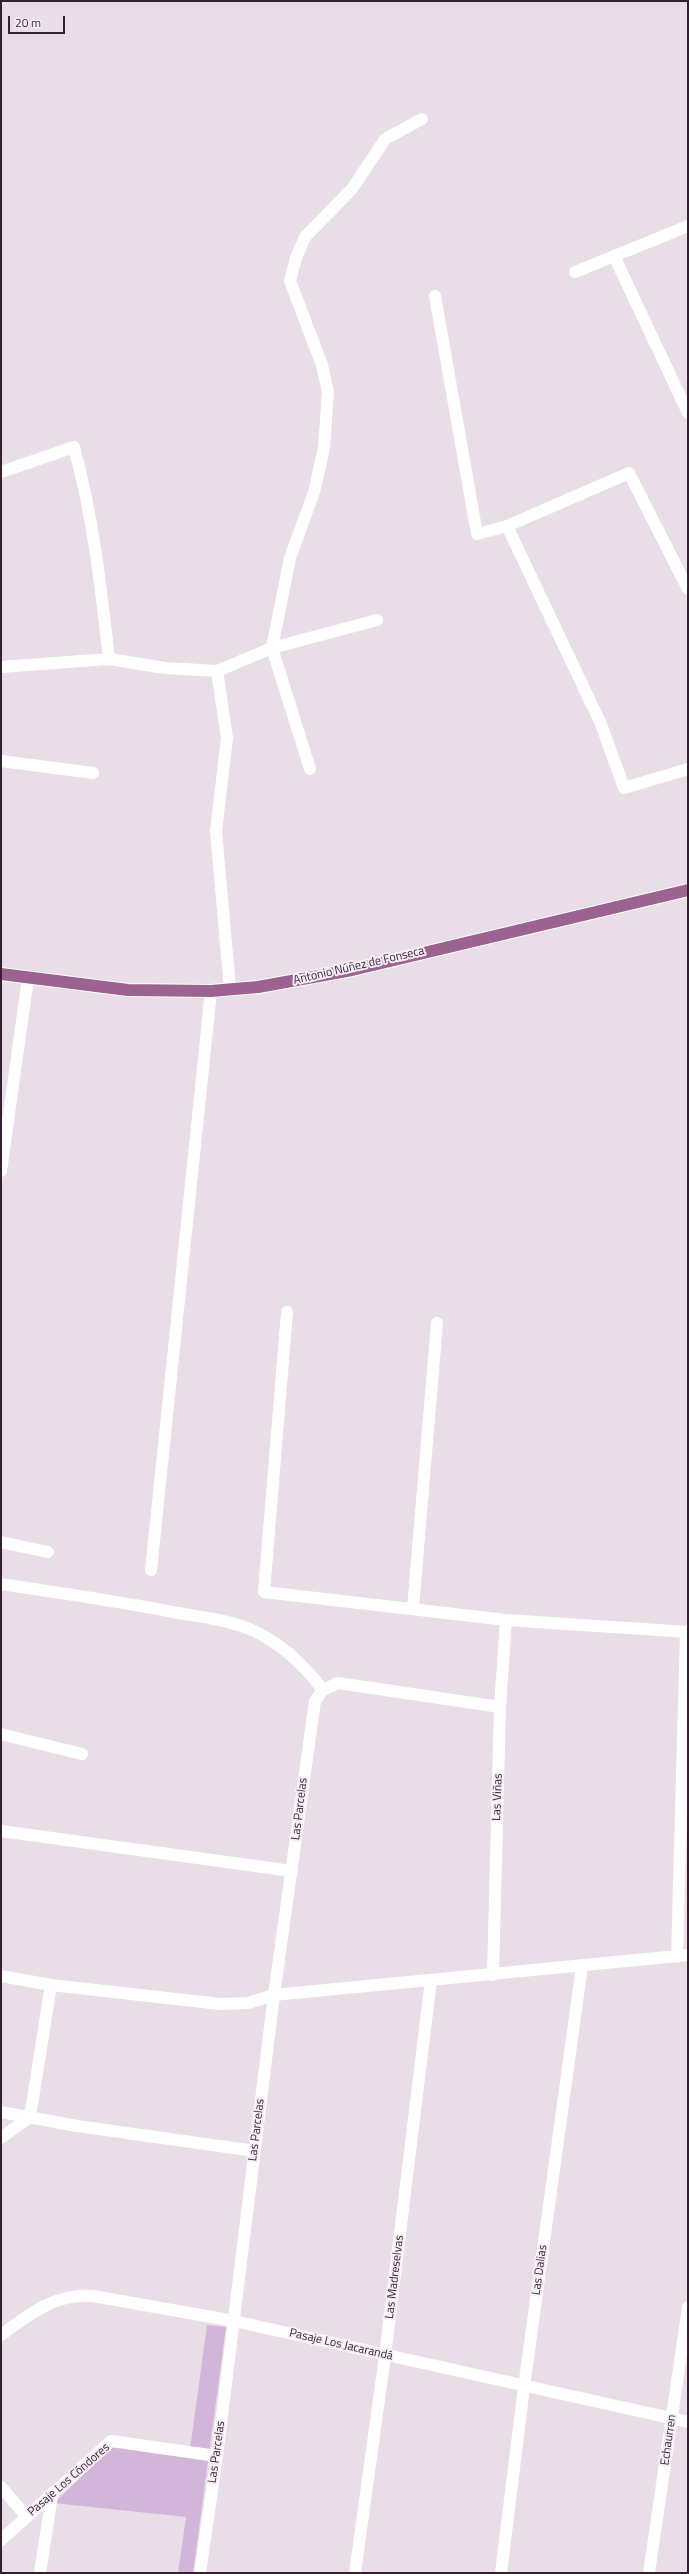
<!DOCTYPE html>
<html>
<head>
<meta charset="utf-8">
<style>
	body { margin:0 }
	#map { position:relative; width:689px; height:2574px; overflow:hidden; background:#e9dde8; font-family:"Titillium Web",sans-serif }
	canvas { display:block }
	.frame { position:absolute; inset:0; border:2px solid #371f32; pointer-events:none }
	.scale { position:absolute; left:8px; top:16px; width:57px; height:18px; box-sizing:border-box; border:2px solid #371f32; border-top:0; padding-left:5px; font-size:12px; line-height:14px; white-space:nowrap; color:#371f32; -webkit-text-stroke:3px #f6edf6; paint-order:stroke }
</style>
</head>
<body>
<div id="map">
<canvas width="689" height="2574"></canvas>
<div class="frame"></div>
<div class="scale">20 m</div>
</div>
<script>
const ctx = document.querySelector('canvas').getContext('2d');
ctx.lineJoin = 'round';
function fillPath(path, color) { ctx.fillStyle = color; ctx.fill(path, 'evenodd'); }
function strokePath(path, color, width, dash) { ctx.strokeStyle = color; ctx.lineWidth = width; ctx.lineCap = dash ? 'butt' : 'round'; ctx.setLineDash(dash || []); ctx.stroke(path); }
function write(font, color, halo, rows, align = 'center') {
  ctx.font = font + ' "Titillium Web",sans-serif'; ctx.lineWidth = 4; ctx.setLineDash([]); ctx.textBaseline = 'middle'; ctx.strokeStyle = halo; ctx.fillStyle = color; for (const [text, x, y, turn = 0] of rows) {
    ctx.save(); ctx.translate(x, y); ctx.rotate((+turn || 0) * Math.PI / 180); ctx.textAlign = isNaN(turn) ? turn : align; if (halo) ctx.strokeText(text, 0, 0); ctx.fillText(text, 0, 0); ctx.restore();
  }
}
fillPath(new Path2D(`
	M 207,2325 L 226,2327 L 193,2573 L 178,2573 L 186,2517 L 54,2503 L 114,2446 L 189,2457 Z`), '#d1b6da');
const major = new Path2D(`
	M 1,974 L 128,990 L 211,991 L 258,987 L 352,970 L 688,890`);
strokePath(major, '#fff', 14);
strokePath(new Path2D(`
	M 614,256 L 688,413
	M 575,272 L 688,226
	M 435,296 L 477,534 L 507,526 L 629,473 L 688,589
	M 1,472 L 74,447 C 93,516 101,588 109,659
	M 507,526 L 601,724 L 624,788 L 688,769
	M 1,667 L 109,659 L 165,668 L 217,671 L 272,648 L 377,620
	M 217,671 L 227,738 L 216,831 L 230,989
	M 1,761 L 93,773
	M 310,769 L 272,648 L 290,558 L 314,492 L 324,448 L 328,392 L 322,365 L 290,281 L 296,258 L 305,237 L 352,189 L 385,139 L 422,119
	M 1,1171 L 28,978
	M 287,1312 L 264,1592 L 506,1620 L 688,1632
	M 1,1542 L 48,1552
	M 151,1570 L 211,991
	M 1,1584 C 60,1593 119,1601 178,1613 C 203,1617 229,1620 252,1630 C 281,1643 304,1665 323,1690
	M 413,1608 L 437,1323
	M 1,1734 L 82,1754
	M 1,1831 L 292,1871
	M 677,1957 L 686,1632
	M 493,1975 L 500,1707 L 506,1620
	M 1,1976 L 51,1985 L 220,2004 L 248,2003 L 274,1995 L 688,1955
	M 1,2112 L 77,2126 L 255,2151
	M 1,2138 L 30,2117 L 51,1985
	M 1,2335 C 30,2314 55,2293 93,2296 L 234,2321 L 688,2422
	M 1,2487 L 27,2517
	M 1,2540 L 111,2441 L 217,2456
	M 40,2573 L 52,2495
	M 200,2573 L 217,2456 L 274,1995 L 315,1701 L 323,1690 L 338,1683 L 500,1707
	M 355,2573 L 385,2356 L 431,1980
	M 501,2573 L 524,2387 L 582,1966
	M 649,2573 L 688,2307`), '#fff', 12);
strokePath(major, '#9d6390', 12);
write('12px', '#371f32', '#f6edf6', [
	["Antonio Núñez de Fonseca",359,966,-13],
	["Las Viñas",498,1797,-88],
	["Las Parcelas",300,1809,-83],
	["Las Parcelas",257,2130,-83],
	["Las Dalias",540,2270,-82],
	["Las Madreselvas",395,2277,-83],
	["Pasaje Los Jacarandá",341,2345,13],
	["Echaurren",669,2440,-82],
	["Las Parcelas",217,2452,-82],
	["Pasaje Los Cóndores",69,2480,-41]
]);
</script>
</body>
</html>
